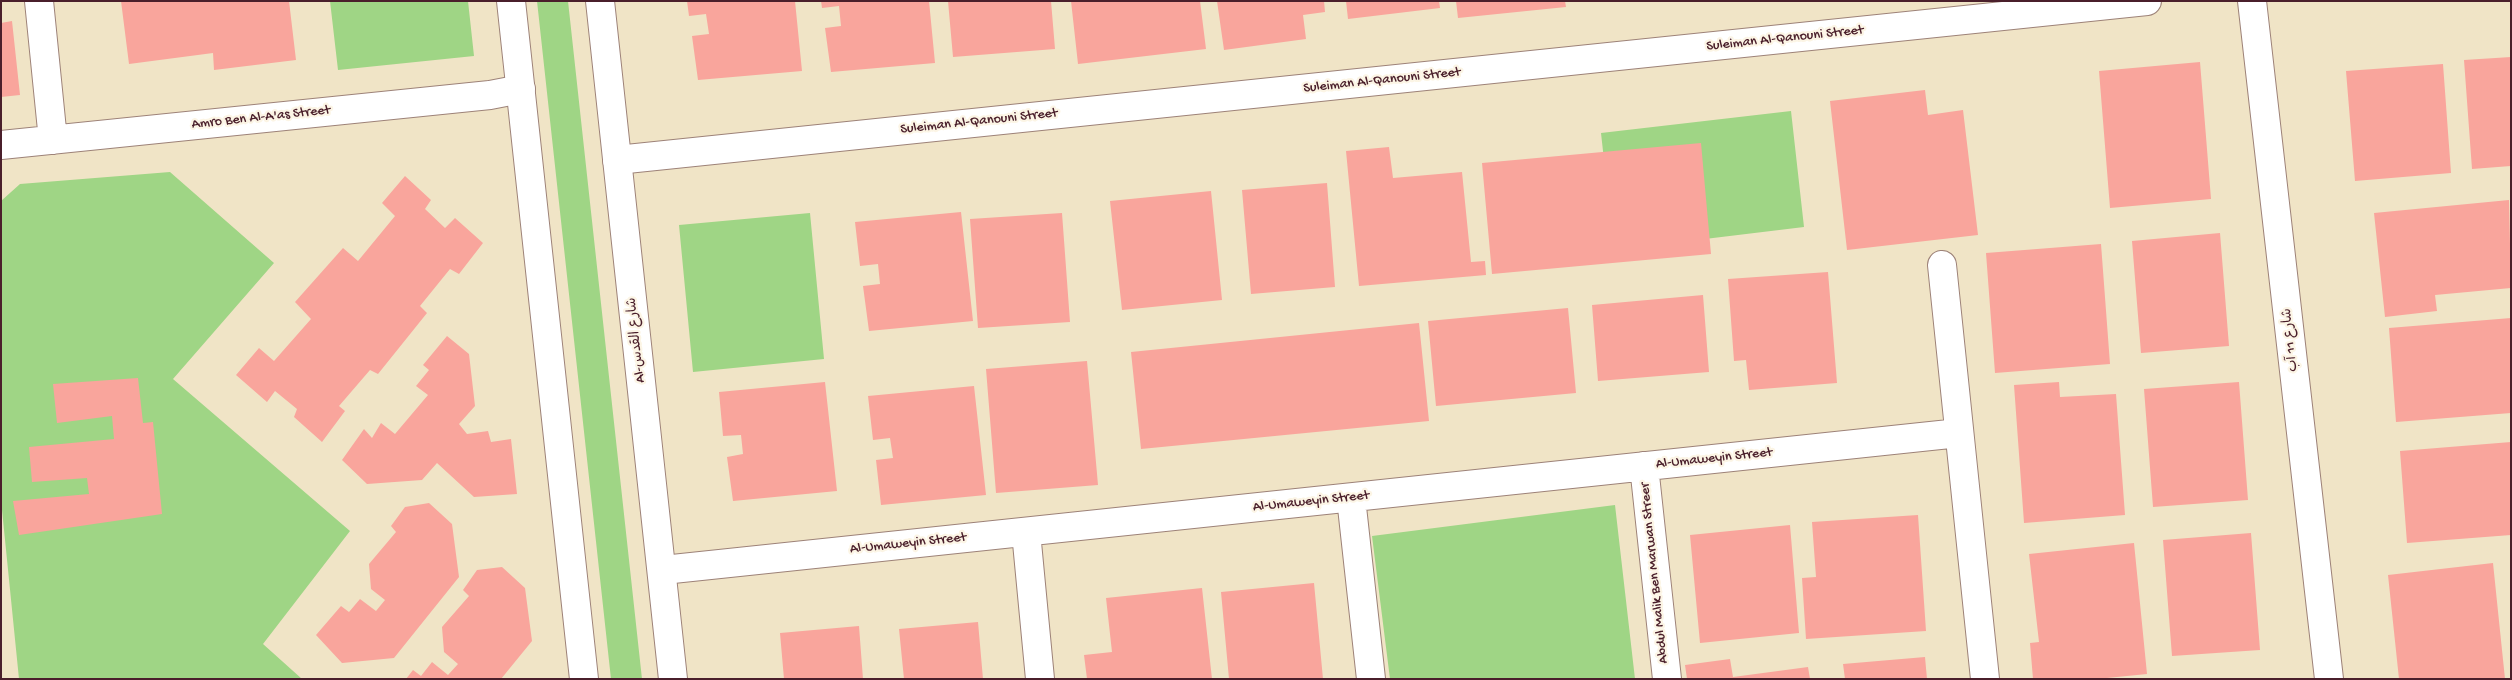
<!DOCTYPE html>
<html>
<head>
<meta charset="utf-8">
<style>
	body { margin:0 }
	#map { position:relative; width:2512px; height:680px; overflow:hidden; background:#f0e4c6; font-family:"Gochi Hand",sans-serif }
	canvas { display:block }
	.frame { position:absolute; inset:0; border:2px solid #4a1f2b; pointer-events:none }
</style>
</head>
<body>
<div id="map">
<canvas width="2512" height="680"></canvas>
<div class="frame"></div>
</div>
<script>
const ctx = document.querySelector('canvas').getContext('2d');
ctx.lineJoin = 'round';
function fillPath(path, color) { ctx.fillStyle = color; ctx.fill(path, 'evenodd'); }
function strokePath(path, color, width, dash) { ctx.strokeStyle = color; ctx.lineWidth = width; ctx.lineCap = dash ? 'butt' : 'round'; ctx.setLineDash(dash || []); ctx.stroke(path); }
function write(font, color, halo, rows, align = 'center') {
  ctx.font = font + ' "Gochi Hand","Playpen Sans Arabic",sans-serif'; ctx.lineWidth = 4.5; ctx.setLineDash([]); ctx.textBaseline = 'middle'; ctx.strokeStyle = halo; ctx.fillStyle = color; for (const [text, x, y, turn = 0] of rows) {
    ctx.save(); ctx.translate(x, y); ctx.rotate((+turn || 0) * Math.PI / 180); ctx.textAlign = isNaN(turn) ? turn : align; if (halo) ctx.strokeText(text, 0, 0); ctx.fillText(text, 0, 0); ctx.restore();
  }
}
fillPath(new Path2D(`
	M 330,1 L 468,1 L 474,56 L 338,70 Z
	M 537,1 L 568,1 L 642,679 L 611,679 Z
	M 1791,111 L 1804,227 L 1614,250 L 1601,133 Z
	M 170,172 L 274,263 L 173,379 L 350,531 L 263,644 L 302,679 L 19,679 L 1,500 L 1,201 L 20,184 Z
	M 810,213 L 824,359 L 693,372 L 679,225 Z
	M 1615,505 L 1635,679 L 1390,679 L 1372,536 Z`), '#9fd585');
fillPath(new Path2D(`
	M 121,1 L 289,1 L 296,60 L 214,70 L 213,53 L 129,64 Z
	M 687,1 L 795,1 L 802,71 L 698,80 L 692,36 L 709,34 L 706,14 L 689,16 Z
	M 821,1 L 929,1 L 935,63 L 831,72 L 825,28 L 841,26 L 839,6 L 822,8 Z
	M 948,1 L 1051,1 L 1055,49 L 953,57 Z
	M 1071,1 L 1200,1 L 1206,49 L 1078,64 Z
	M 1217,1 L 1324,1 L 1325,12 L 1303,15 L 1306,39 L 1224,50 Z
	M 1346,1 L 1439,1 L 1440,8 L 1348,19 Z
	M 1456,1 L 1565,1 L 1566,7 L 1458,18 Z
	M 12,21 L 20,95 L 1,97 L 1,23 Z
	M 2511,57 L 2511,166 L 2472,169 L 2464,60 Z
	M 2200,62 L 2211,199 L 2110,208 L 2099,71 Z
	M 2443,64 L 2451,173 L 2355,181 L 2346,71 Z
	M 1925,90 L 1928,115 L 1963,110 L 1978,235 L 1847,250 L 1830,101 Z
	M 1701,143 L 1711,254 L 1492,274 L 1482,163 Z
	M 1389,147 L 1393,178 L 1462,172 L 1471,262 L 1485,261 L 1486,275 L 1359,286 L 1346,151 Z
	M 405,176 L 431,200 L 425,209 L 445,228 L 455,218 L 483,243 L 459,274 L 450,269 L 420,306 L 427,313 L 378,374 L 370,370 L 339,406 L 345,411 L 322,442 L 294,417 L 297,409 L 275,391 L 267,402 L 236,375 L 259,348 L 274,361 L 311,319 L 295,302 L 343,248 L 358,261 L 395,216 L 382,203 Z
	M 1327,183 L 1335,287 L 1251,294 L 1242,190 Z
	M 1211,191 L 1222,300 L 1122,310 L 1110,201 Z
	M 2509,200 L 2511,288 L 2435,295 L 2437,311 L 2385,317 L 2374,213 Z
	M 961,212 L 973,321 L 869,331 L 863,286 L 880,284 L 878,264 L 860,266 L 855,222 Z
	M 1062,213 L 1070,322 L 978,328 L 970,219 Z
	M 2220,233 L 2229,346 L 2141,353 L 2132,241 Z
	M 2101,244 L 2110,364 L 1995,373 L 1986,253 Z
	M 1828,272 L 1837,383 L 1749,390 L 1746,360 L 1734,361 L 1728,279 Z
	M 1703,295 L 1709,372 L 1598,381 L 1592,305 Z
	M 1568,308 L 1576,393 L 1436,406 L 1428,321 Z
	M 2511,318 L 2511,413 L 2396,422 L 2389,328 Z
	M 1419,323 L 1429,421 L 1141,449 L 1131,352 Z
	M 447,336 L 469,354 L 475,406 L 459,424 L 467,434 L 488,431 L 491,442 L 511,439 L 517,494 L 474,497 L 437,463 L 422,480 L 367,484 L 342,460 L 364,429 L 372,438 L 381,423 L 395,434 L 428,395 L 416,386 L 429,370 L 423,365 Z
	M 1087,361 L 1098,485 L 996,493 L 986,369 Z
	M 138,378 L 143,423 L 153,422 L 162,514 L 19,535 L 13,501 L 89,494 L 87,478 L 32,482 L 29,447 L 114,439 L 112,416 L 57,423 L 53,384 Z
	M 825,382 L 837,491 L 733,501 L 727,457 L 743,454 L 741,435 L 723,436 L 719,392 Z
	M 2059,382 L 2060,397 L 2116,394 L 2125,515 L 2024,523 L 2014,385 Z
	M 2239,382 L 2248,500 L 2153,507 L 2144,389 Z
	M 974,386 L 986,495 L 881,505 L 876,460 L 893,458 L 890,438 L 873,440 L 868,396 Z
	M 2511,442 L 2511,535 L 2407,543 L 2400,451 Z
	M 429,503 L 452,524 L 459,577 L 394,658 L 342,663 L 316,635 L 341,606 L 349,612 L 360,599 L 376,611 L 385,600 L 371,589 L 369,564 L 396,532 L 391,526 L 405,507 Z
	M 1918,515 L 1926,631 L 1806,639 L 1802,578 L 1816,577 L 1812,522 Z
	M 1790,525 L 1799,633 L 1700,643 L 1690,535 Z
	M 2251,533 L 2260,650 L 2172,656 L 2163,540 Z
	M 2134,543 L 2147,674 L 2097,679 L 2033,679 L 2030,643 L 2039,642 L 2029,554 Z
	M 2493,563 L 2505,679 L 2399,679 L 2388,575 Z
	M 502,567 L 525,588 L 532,641 L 501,679 L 406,679 L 413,670 L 421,676 L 432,662 L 448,675 L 458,664 L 444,652 L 442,627 L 469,596 L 463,590 L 477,570 Z
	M 1314,583 L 1323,679 L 1229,679 L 1221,592 Z
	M 1202,588 L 1212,679 L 1087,679 L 1084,655 L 1112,652 L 1106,598 Z
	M 978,622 L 983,679 L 904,679 L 899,629 Z
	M 859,626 L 863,679 L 784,679 L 780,633 Z
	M 1925,657 L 1927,679 L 1845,679 L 1843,664 Z
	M 1730,659 L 1733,677 L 1808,667 L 1810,679 L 1687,679 L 1685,665 Z`), '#f9a59c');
const street = new Path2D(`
	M 39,1 L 53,140
	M 2252,1 L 2329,679
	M 1,145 L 490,95 L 521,89
	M 1942,265 L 1985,679
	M 1644,466 L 1667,679
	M 1351,498 L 1371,679
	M 1026,532 L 1040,679
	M 663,570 L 1959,433`);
const secondary = new Path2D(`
	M 617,160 L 2147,1`);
const primary = new Path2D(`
	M 511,1 L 584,679
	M 600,1 L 673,679`);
strokePath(street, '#9d8278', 30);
strokePath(secondary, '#9d8278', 30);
strokePath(primary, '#9d8278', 30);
strokePath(street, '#fff', 28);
strokePath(secondary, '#fff', 28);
strokePath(primary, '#fff', 28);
write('14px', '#4a1f2b', '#fcf5e5', [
	["Suleiman Al-Qanouni Street",1785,39,-6],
	["Suleiman Al-Qanouni Street",1382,81,-6],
	["Amro Ben Al-A'as Street",261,118,-6],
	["Suleiman Al-Qanouni Street",979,122,-6],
	["Al-شارع القدس",637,340,-96],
	["شارع 11 آب",2291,340,-96],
	["Al-Umaweyin Street",1714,459,-6],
	["Al-Umaweyin Street",1311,502,-6],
	["Al-Umaweyin Street",908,544,-6],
	["Abdul Malik Ben Marwan Streer",1655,573,-96]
]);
</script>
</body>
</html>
